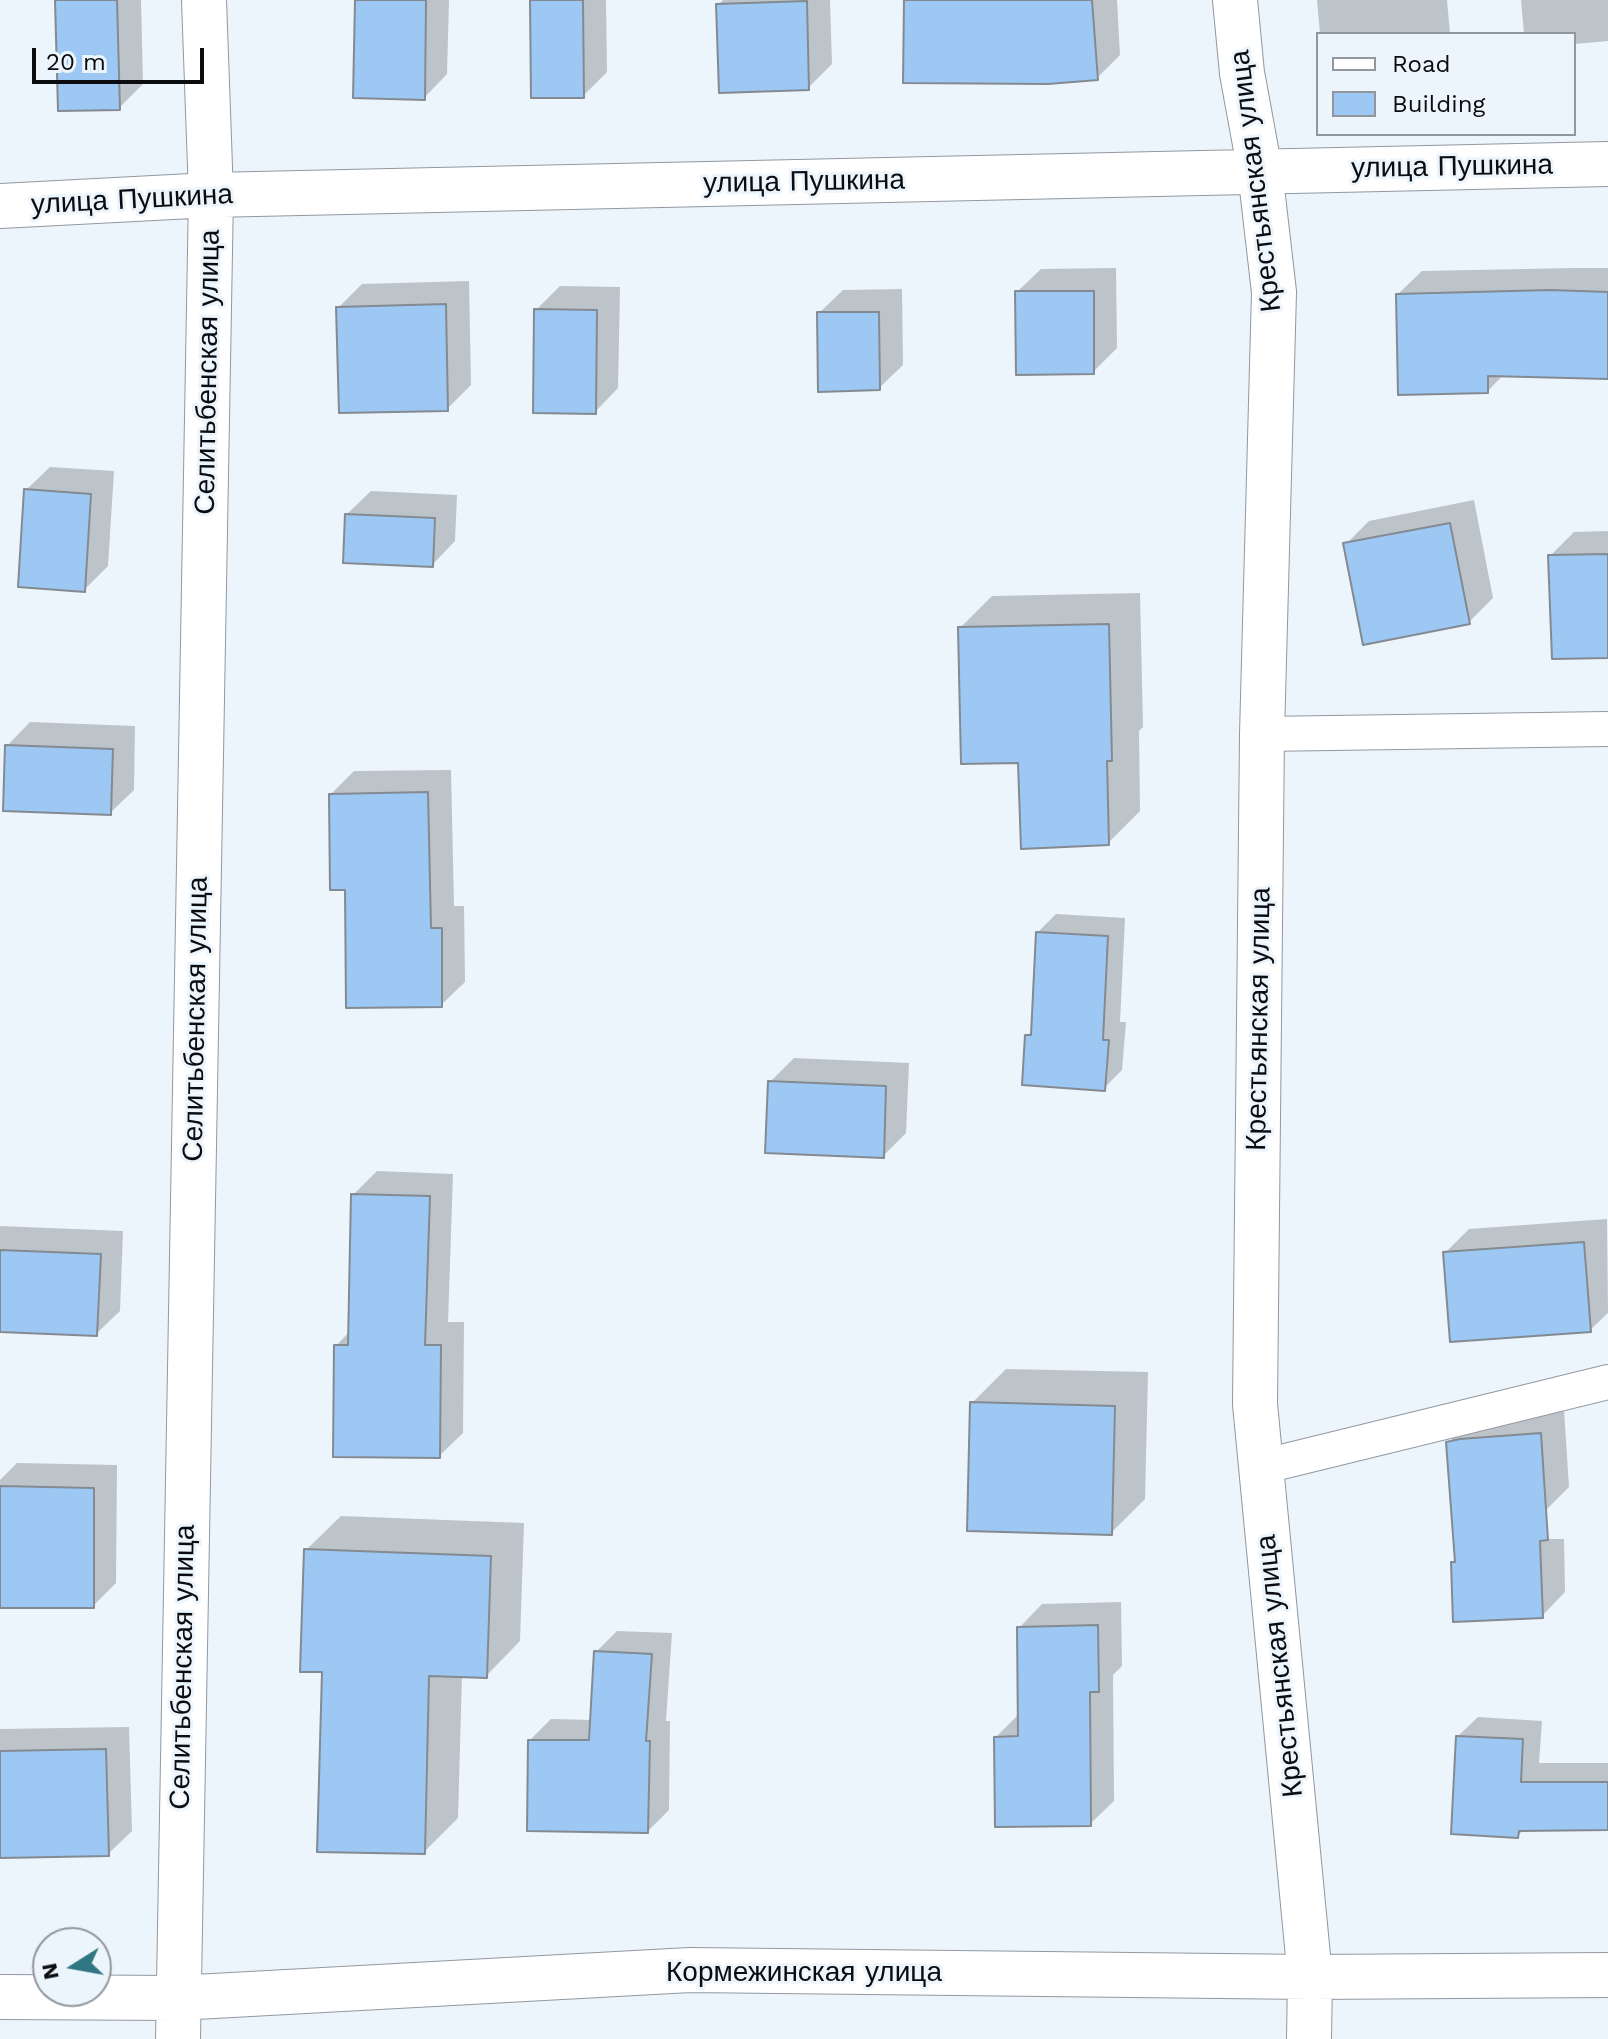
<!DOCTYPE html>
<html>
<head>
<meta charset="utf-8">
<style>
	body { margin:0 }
	#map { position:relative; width:1608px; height:2039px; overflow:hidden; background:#ecf4fc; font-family:"Work Sans",sans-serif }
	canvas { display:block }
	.legend { position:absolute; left:1316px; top:32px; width:260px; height:104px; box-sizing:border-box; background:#ecf4fc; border:2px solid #92979d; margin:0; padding:10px 14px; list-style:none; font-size:24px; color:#0a0c0f }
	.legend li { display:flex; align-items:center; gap:16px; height:40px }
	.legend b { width:40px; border:2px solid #92979d }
	.north { position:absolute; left:32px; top:1927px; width:80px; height:80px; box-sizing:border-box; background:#ecf4fc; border:2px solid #92979d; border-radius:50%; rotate:259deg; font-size:22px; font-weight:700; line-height:32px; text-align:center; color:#0a0c0f }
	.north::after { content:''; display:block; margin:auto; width:28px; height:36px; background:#307683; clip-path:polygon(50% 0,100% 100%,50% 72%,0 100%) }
	.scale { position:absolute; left:32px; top:48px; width:172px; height:36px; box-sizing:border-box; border:4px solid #0a0c0f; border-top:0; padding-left:10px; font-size:24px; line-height:28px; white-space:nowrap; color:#0a0c0f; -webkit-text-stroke:6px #ecf4fc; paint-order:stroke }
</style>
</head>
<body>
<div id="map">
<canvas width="1608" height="2039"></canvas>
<ul class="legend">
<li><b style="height:10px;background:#fff"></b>Road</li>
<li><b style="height:22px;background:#9dc8f4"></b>Building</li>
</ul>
<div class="north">N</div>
<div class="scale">20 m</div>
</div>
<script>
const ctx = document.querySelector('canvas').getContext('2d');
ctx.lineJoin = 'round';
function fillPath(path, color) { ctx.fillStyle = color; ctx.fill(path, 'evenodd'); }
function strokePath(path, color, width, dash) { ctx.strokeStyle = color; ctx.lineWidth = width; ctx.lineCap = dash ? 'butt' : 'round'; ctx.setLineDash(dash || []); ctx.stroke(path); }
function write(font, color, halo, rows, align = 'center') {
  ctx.font = font + ' "Work Sans",sans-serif'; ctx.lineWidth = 6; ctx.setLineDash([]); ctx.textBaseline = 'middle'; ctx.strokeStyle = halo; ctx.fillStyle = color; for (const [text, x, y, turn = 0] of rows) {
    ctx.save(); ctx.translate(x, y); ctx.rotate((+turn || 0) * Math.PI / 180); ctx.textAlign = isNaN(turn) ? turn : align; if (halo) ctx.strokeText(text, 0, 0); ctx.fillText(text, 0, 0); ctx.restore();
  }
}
fillPath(new Path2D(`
	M 57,0 L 141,0 L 143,84 L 119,108 Z
	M 357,0 L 449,0 L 447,74 L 424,98 Z
	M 532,0 L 606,0 L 607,72 L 583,96 Z
	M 723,0 L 830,0 L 832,64 L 808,88 L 718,5 Z
	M 906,0 L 1117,0 L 1120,55 L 1097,78 Z
	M 1317,0 L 1447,0 L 1450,34 L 1320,34 Z
	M 1521,0 L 1608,0 L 1608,41 L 1574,44 L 1574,34 L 1524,34 Z
	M 1116,268 L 1117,348 L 1093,372 L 1017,292 L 1041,269 Z
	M 1575,268 L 1608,268 L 1608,377 L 1504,374 L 1488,391 L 1398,294 L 1422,271 Z
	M 469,281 L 471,385 L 447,409 L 338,308 L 362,284 Z
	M 560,286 L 620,287 L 618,388 L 595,412 L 536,310 Z
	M 902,289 L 903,365 L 879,388 L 819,313 L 843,290 Z
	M 50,467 L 114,471 L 108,566 L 84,590 L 26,490 Z
	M 371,491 L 457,495 L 455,541 L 432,565 L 347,514 Z
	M 1474,500 L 1493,598 L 1469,622 L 1346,544 L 1369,521 Z
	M 1608,531 L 1608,656 L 1550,556 L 1574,532 Z
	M 1140,593 L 1143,727 L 1139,731 L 1140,811 L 1108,843 L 1020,761 L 960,628 L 992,596 Z
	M 30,722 L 135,726 L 134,790 L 110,813 L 7,746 Z
	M 451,770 L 454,906 L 464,906 L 465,982 L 441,1005 L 331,794 L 354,771 Z
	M 1056,914 L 1125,918 L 1120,1022 L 1126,1022 L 1122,1070 L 1104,1088 L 1027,1036 L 1033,1030 L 1038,932 Z
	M 794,1058 L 909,1063 L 906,1133 L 883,1156 L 770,1082 Z
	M 377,1171 L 453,1174 L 448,1322 L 464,1322 L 463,1433 L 439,1456 L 336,1346 L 350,1331 L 353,1195 Z
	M 1607,1219 L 1608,1313 L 1590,1330 L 1445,1253 L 1469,1229 Z
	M 0,1226 L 123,1231 L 120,1311 L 96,1334 L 0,1330 Z
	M 1006,1369 L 1148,1372 L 1145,1499 L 1111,1533 L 972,1403 Z
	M 1564,1410 L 1569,1487 L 1545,1511 L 1448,1443 L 1472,1419 Z
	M 17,1463 L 117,1465 L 116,1583 L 93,1606 L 0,1606 L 0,1480 Z
	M 341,1516 L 524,1523 L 520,1641 L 486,1676 L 462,1675 L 458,1818 L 424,1852 L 324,1670 L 306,1550 Z
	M 1476,1539 L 1564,1539 L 1565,1592 L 1542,1616 L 1453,1563 Z
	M 1121,1602 L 1122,1666 L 1113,1675 L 1114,1801 L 1090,1824 L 996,1737 L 1020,1713 L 1019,1628 L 1042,1604 Z
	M 617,1631 L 672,1633 L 666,1721 L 670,1721 L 669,1810 L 648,1831 L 530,1740 L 551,1719 L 592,1720 L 596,1652 Z
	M 1478,1717 L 1542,1721 L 1539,1763 L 1608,1763 L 1608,1828 L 1525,1829 L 1517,1836 L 1458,1736 Z
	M 129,1727 L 132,1831 L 108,1854 L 0,1856 L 0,1729 Z`), '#0003');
const building = new Path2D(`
	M 55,0 L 117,0 L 120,110 L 58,111 Z
	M 355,0 L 426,0 L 425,100 L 353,98 Z
	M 530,0 L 583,0 L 584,98 L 531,98 Z
	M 904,0 L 1092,0 L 1098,80 L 1048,84 L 903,83 Z
	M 807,1 L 809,90 L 719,93 L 716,4 Z
	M 1550,290 L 1608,292 L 1608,379 L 1488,376 L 1488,393 L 1398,395 L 1396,294 Z
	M 1015,291 L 1094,291 L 1094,374 L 1016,375 Z
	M 446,304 L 448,411 L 339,413 L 336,307 Z
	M 534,309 L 597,310 L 596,414 L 533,413 Z
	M 817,312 L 879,312 L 880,390 L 818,392 Z
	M 24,489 L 91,494 L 85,592 L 18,587 Z
	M 345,514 L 435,518 L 433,567 L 343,563 Z
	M 1450,523 L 1470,624 L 1363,645 L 1343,543 Z
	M 1608,554 L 1608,658 L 1552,659 L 1548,555 Z
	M 1109,624 L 1112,761 L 1107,761 L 1109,845 L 1021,849 L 1018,763 L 961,764 L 958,627 Z
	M 5,745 L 113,749 L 111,815 L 3,811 Z
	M 428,792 L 431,928 L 442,928 L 442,1007 L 346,1008 L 345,890 L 330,890 L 329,794 Z
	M 1036,932 L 1108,936 L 1103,1040 L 1109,1040 L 1105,1091 L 1022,1085 L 1025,1035 L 1031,1035 Z
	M 768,1081 L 886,1086 L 884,1158 L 765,1153 Z
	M 351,1194 L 430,1196 L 425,1345 L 441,1345 L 440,1458 L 333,1457 L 334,1345 L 348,1345 Z
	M 1584,1242 L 1591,1332 L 1450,1342 L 1443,1252 Z
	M 0,1250 L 101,1254 L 97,1336 L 0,1332 Z
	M 970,1402 L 1115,1406 L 1112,1535 L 967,1531 Z
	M 1541,1433 L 1548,1540 L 1540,1541 L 1543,1618 L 1453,1622 L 1451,1562 L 1455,1562 L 1446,1442 L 1460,1439 Z
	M 0,1486 L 94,1488 L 94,1608 L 0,1608 Z
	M 304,1549 L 491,1556 L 487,1678 L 429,1676 L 425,1854 L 317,1852 L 322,1672 L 300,1672 Z
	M 1098,1625 L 1099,1692 L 1090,1692 L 1091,1826 L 995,1827 L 994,1737 L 1018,1736 L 1017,1627 Z
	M 594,1651 L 652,1654 L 646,1741 L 650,1741 L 648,1833 L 527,1831 L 528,1740 L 589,1740 Z
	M 1456,1736 L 1523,1739 L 1521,1782 L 1608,1782 L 1608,1830 L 1519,1831 L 1518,1838 L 1451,1834 Z
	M 106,1749 L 109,1856 L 0,1858 L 0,1751 Z`);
fillPath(building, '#9dc8f4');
strokePath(building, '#838a91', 2);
const service = new Path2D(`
	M 1262,734 L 1608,729
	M 1261,1467 L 1608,1382`);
const minor = new Path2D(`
	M 1235,0 L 1242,73 L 1260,171 L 1274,292 L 1262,734 L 1255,1404 L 1310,1977 L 1309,2039
	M 0,206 L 211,195 L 1608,164
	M 0,1997 L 177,1998 L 690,1970 L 1310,1977 L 1608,1975
	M 178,2039 L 211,195 L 204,0`);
strokePath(service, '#9198a0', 36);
strokePath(minor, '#9198a0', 46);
strokePath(service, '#fff', 34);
strokePath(minor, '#fff', 44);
write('28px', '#0a0c0f', '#ecf4fc', [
	["улица Пушкина",1452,167,-1],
	["Крестьянская улица",1256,181,-97],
	["улица Пушкина",804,182,-1],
	["улица Пушкина",132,200,-3],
	["Селитьбенская улица",208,372,-89],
	["Селитьбенская улица",196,1019,-89],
	["Крестьянская улица",1259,1019,-89],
	["Крестьянская улица",1280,1666,-96],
	["Селитьбенская улица",183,1667,-89],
	["Кормежинская улица",804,1973]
]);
</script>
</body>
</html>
